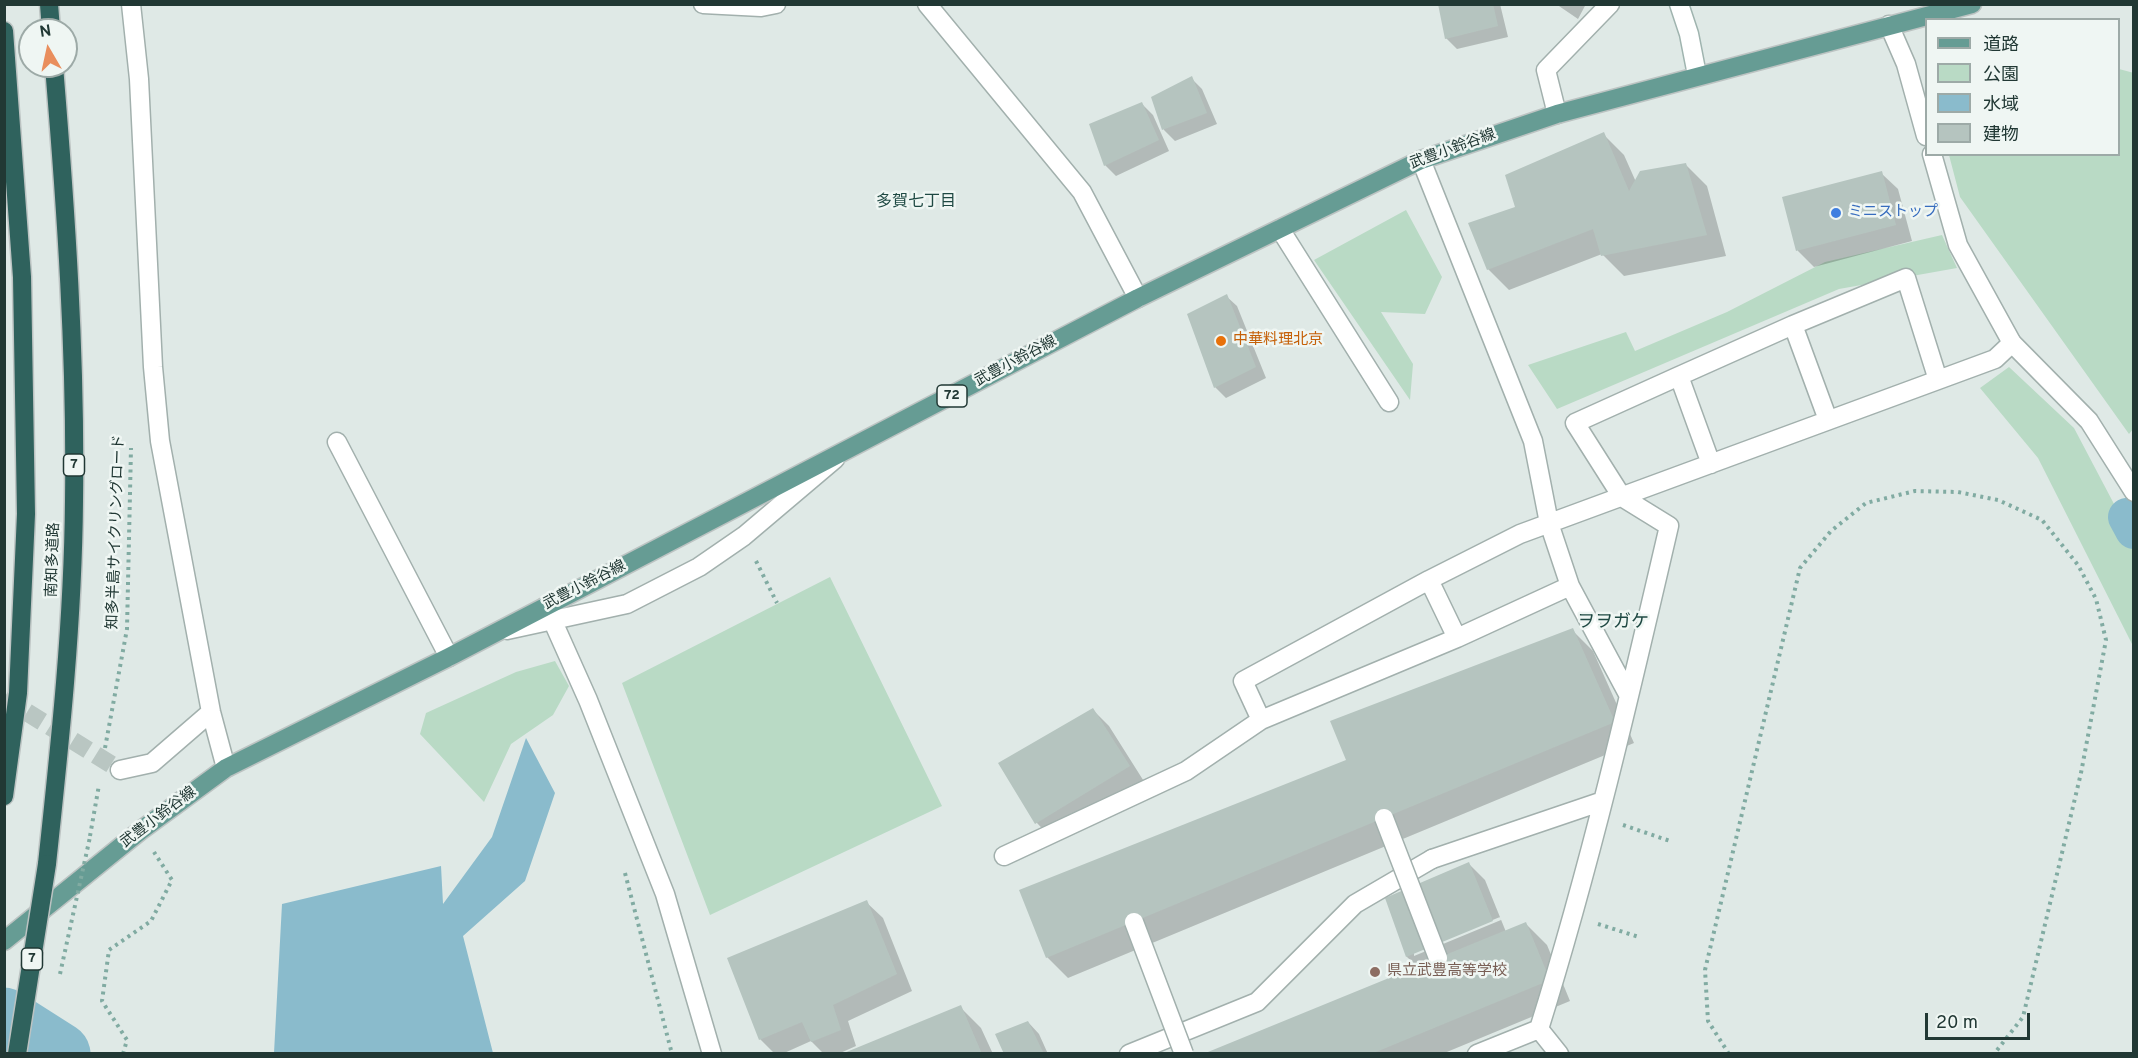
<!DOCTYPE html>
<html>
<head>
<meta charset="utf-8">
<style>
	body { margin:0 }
	#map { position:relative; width:2138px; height:1058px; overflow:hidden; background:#dfe9e6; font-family:Overpass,"Noto Sans JP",sans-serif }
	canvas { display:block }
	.frame { position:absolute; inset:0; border:6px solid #213834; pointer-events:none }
	.legend { position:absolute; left:1925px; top:18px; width:195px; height:138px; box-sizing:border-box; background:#eff6f3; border:2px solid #9daaa7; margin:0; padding:8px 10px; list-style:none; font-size:18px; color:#213834 }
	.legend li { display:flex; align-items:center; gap:12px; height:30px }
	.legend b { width:30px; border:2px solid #9daaa7 }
	.north { position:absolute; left:18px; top:18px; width:60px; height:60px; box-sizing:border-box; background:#eff6f3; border:2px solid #9daaa7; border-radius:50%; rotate:351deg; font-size:16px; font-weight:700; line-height:24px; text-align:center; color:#213834 }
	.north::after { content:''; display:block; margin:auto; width:21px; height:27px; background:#e98e5d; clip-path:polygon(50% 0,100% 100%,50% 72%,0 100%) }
	.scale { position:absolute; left:1925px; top:1013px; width:105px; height:27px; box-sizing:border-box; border:3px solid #213834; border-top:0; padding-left:8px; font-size:18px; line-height:21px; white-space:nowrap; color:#213834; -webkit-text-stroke:4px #eff6f3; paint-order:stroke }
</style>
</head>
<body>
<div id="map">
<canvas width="2138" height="1058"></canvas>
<div class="frame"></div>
<ul class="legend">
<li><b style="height:8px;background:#669c94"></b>道路</li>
<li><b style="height:16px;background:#b9dac5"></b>公園</li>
<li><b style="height:16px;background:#8abbcc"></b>水域</li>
<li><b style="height:16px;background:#b5c4bf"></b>建物</li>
</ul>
<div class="north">N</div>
<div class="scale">20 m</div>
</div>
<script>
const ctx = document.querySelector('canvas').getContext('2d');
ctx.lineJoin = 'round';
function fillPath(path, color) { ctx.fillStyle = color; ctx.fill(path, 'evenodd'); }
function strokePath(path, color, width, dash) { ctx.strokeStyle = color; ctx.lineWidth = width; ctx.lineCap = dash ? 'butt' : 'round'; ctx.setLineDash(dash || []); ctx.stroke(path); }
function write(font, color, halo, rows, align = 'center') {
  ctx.font = font + ' Overpass,"Noto Sans JP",sans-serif'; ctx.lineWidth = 5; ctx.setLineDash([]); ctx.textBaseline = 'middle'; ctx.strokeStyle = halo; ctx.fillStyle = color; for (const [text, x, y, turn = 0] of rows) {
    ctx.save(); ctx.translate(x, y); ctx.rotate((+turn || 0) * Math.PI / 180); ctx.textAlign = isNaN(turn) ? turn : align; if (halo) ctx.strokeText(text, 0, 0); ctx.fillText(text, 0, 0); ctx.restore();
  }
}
fillPath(new Path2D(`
	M 2119,69 L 2134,73 L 2134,428 L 2129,434 L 1960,197 L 1949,155 L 2118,154 Z
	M 1406,210 L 1442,277 L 1425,314 L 1381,312 L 1413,364 L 1410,400 L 1314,260 Z
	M 1942,235 L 1957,268 L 1839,289 L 1557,409 L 1528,365 L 1626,332 L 1635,351 L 1727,312 L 1825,262 Z
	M 2009,367 L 2074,428 L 2133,540 L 2133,646 L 2038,458 L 1980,388 Z
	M 830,577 L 942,806 L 710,915 L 622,683 Z
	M 555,661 L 569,686 L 553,715 L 511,744 L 484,802 L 420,734 L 426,713 L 516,672 Z`), '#b9dac5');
fillPath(new Path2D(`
	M 526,738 L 555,793 L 525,881 L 463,936 L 493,1053 L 274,1053 L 282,904 L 441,866 L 443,904 L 492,837 Z`), '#8abbcc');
fillPath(new Path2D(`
	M 1439,4 L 1500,4 L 1508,37 L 1457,49 L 1446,38 Z
	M 1556,4 L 1586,4 L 1578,19 Z
	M 1191,78 L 1202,89 L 1217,124 L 1175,141 L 1164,130 L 1153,98 Z
	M 1142,104 L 1153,115 L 1169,151 L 1116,176 L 1105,165 Z
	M 1603,134 L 1624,155 L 1636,182 L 1686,165 L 1707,186 L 1726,256 L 1624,276 L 1602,254 L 1509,290 L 1488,269 L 1517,208 Z
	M 1881,173 L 1898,189 L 1912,241 L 1814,267 L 1798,251 L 1784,198 Z
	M 1226,296 L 1237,306 L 1266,378 L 1226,398 L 1215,387 Z
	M 1572,630 L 1593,651 L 1634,743 L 1068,978 L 1047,957 L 1348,760 Z
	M 1093,710 L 1109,726 L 1145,783 L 1053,840 L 1037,823 L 1000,764 Z
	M 1469,864 L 1485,880 L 1506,932 L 1526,924 L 1547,945 L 1570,1001 L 1442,1054 L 1208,1054 L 1419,968 L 1407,957 L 1387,899 ZM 1500,917 L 1501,920 L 1414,956 L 1414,952 Z
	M 866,902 L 883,918 L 912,991 L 848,1021 L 856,1046 L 838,1054 L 824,1054 L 811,1041 L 782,1054 L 775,1054 L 760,1039 L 729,959 Z
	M 960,1007 L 981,1028 L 993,1054 L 848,1054 Z
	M 1028,1022 L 1039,1034 L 1048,1054 L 1006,1054 Z`), '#0003');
strokePath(new Path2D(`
	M 2127,517 L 2134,530`), '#8abbcc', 38);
strokePath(new Path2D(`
	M 4,1019 L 59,1054`), '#8abbcc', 63);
fillPath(new Path2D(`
	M 1438,4 L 1493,4 L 1498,26 L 1445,39 Z
	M 1192,76 L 1207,113 L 1162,130 L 1151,97 Z
	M 1142,102 L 1159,140 L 1104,166 L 1089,124 Z
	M 1604,132 L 1629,191 L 1640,171 L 1686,163 L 1707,235 L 1601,256 L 1593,229 L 1487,270 L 1468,223 L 1515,207 L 1505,175 Z
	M 1882,171 L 1896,225 L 1796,251 L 1782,197 Z
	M 1227,294 L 1256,367 L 1214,388 L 1187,314 Z
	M 1573,628 L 1615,722 L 1046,958 L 1019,890 L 1346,760 L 1330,721 Z
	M 1093,708 L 1130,766 L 1035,824 L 998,763 Z
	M 1469,862 L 1493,921 L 1406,957 L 1385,898 Z
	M 867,900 L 897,974 L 833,1005 L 841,1030 L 811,1042 L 802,1022 L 759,1040 L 727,958 Z
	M 1526,922 L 1550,980 L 1371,1054 L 1203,1054 Z
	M 961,1005 L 982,1054 L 844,1054 L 844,1053 Z
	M 1028,1021 L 1044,1054 L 1004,1054 L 995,1034 Z`), '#b5c4bf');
strokePath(new Path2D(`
	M 4,698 L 120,770`), '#b9c6c2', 18, [18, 9]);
const lane = new Path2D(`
	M 1421,160 L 1533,441 L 1549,523 L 1570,586 L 1629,696
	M 1280,229 L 1389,402
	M 1793,325 L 1906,278 L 1938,380
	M 337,442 L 449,657
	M 1711,464 L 1679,376 L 1793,325 L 1828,420
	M 1457,638 L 1429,580 L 1520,534 L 1995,359 L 2012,343
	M 1261,720 L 1243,681 L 1429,580
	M 1004,856 L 1186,771 L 1261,720 L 1457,638 L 1570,586
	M 1432,859 L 1603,801
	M 1539,1029 L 1559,1054
	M 1477,1054 L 1539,1029 C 1591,863 1630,694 1669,526 L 1622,497 L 1575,423 L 1679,376`);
const street = new Path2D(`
	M 131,4 L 139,79 L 153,367 L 160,441 L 211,712 L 226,768
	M 703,4 L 761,7 L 776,4
	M 927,4 L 1082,192 L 1138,298
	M 1889,25 L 1906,64 L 1926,136
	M 1557,114 L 1546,70 L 1610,4
	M 1932,154 L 1958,245 L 2012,343 L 2089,421 L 2134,492
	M 546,606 L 588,700 L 665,894 L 712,1054
	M 507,630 L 627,604 L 699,567 L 744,536 L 835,459
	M 120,770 L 152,763 L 211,712
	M 1129,1054 L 1257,1002 L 1355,904 L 1432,859`);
const secondary = new Path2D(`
	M 1679,4 L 1689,34 L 1697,75`);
const primary = new Path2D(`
	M 4,941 L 140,831 L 226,768 L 449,657 L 1138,298 L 1421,160 L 1557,114 L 1972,4`);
const highway = new Path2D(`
	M 49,4 L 51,30
	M 4,31 L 22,277 L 26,514 L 18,693 L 4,796
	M 47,864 C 60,743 73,623 74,501 C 76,355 66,211 54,66`);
strokePath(lane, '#a2b0ad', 21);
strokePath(street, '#a2b0ad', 21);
strokePath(secondary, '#9fb4af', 21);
strokePath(primary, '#bcc3c2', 21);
strokePath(highway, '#bcc3c2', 21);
strokePath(new Path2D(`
	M 756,561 L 777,603
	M 105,748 L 127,629 L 131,448
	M 1623,825 L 1670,841
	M 90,836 L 99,785
	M 625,873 L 672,1054
	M 1598,924 L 1639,937
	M 123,1054 L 127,1040 L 102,1001 L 109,950 L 151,921 L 172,880 L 154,852
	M 1729,1054 L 1708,1021 L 1705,970 L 1800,568 L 1831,531 L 1866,503 L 1915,491 L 1958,492 L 1998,500 L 2042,520 L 2078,565 L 2096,599 L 2106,640 L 2081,773 L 2023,1017 L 1994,1054`), '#81aba2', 4, [3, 4.5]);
strokePath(lane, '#fff', 18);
strokePath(street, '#fff', 18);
strokePath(secondary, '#fff', 18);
strokePath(primary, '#669c94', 18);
strokePath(highway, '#2f625d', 18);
const streetBridge = new Path2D(`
	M 1384,818 L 1438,958
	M 1134,922 L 1184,1054`);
const highwayBridge = new Path2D(`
	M 17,1054 L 47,864`);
strokePath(streetBridge, '#a2b0ad', 21, []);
strokePath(highwayBridge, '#bcc3c2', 21, []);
strokePath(new Path2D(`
	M 60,974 L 90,837`), '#81aba2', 4, [3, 4.5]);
strokePath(streetBridge, '#fff', 18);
strokePath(highwayBridge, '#2f625d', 18);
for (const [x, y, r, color] of [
	[1836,213,6,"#3f7fe0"],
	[1221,341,6,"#e8710a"],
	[1375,972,6,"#8d6e63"]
]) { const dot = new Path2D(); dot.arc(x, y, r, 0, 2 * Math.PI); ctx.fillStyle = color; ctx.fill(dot); strokePath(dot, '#eff6f3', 2); }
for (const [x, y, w] of [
	[952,396,30],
	[74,465,21],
	[32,959,21]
]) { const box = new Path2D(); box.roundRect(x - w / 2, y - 11, w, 22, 4.5); ctx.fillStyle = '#eff6f3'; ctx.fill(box); strokePath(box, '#213834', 1.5); }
write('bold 14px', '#213834', null, [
	["72",952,396],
	["7",74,465],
	["7",32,959]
]);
write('15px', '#213834', '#eff6f3', [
	["武豊小鈴谷線",1453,150,-20],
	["武豊小鈴谷線",1016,362,-28],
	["知多半島サイクリングロード",117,532,-88],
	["南知多道路",54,560,-88],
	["武豊小鈴谷線",585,586,-27],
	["武豊小鈴谷線",159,818,-37]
]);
write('15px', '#366cbe', '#eff6f3', [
	["ミニストップ",1848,213]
], 'left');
write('15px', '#c56008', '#eff6f3', [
	["中華料理北京",1233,341]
], 'left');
write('15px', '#785e54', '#eff6f3', [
	["県立武豊高等学校",1387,972]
], 'left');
write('16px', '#1f4943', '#eff6f3', [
	["多賀七丁目",916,203]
]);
write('18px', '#1f4943', '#eff6f3', [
	["ヲヲガケ",1613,623]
]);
</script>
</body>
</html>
